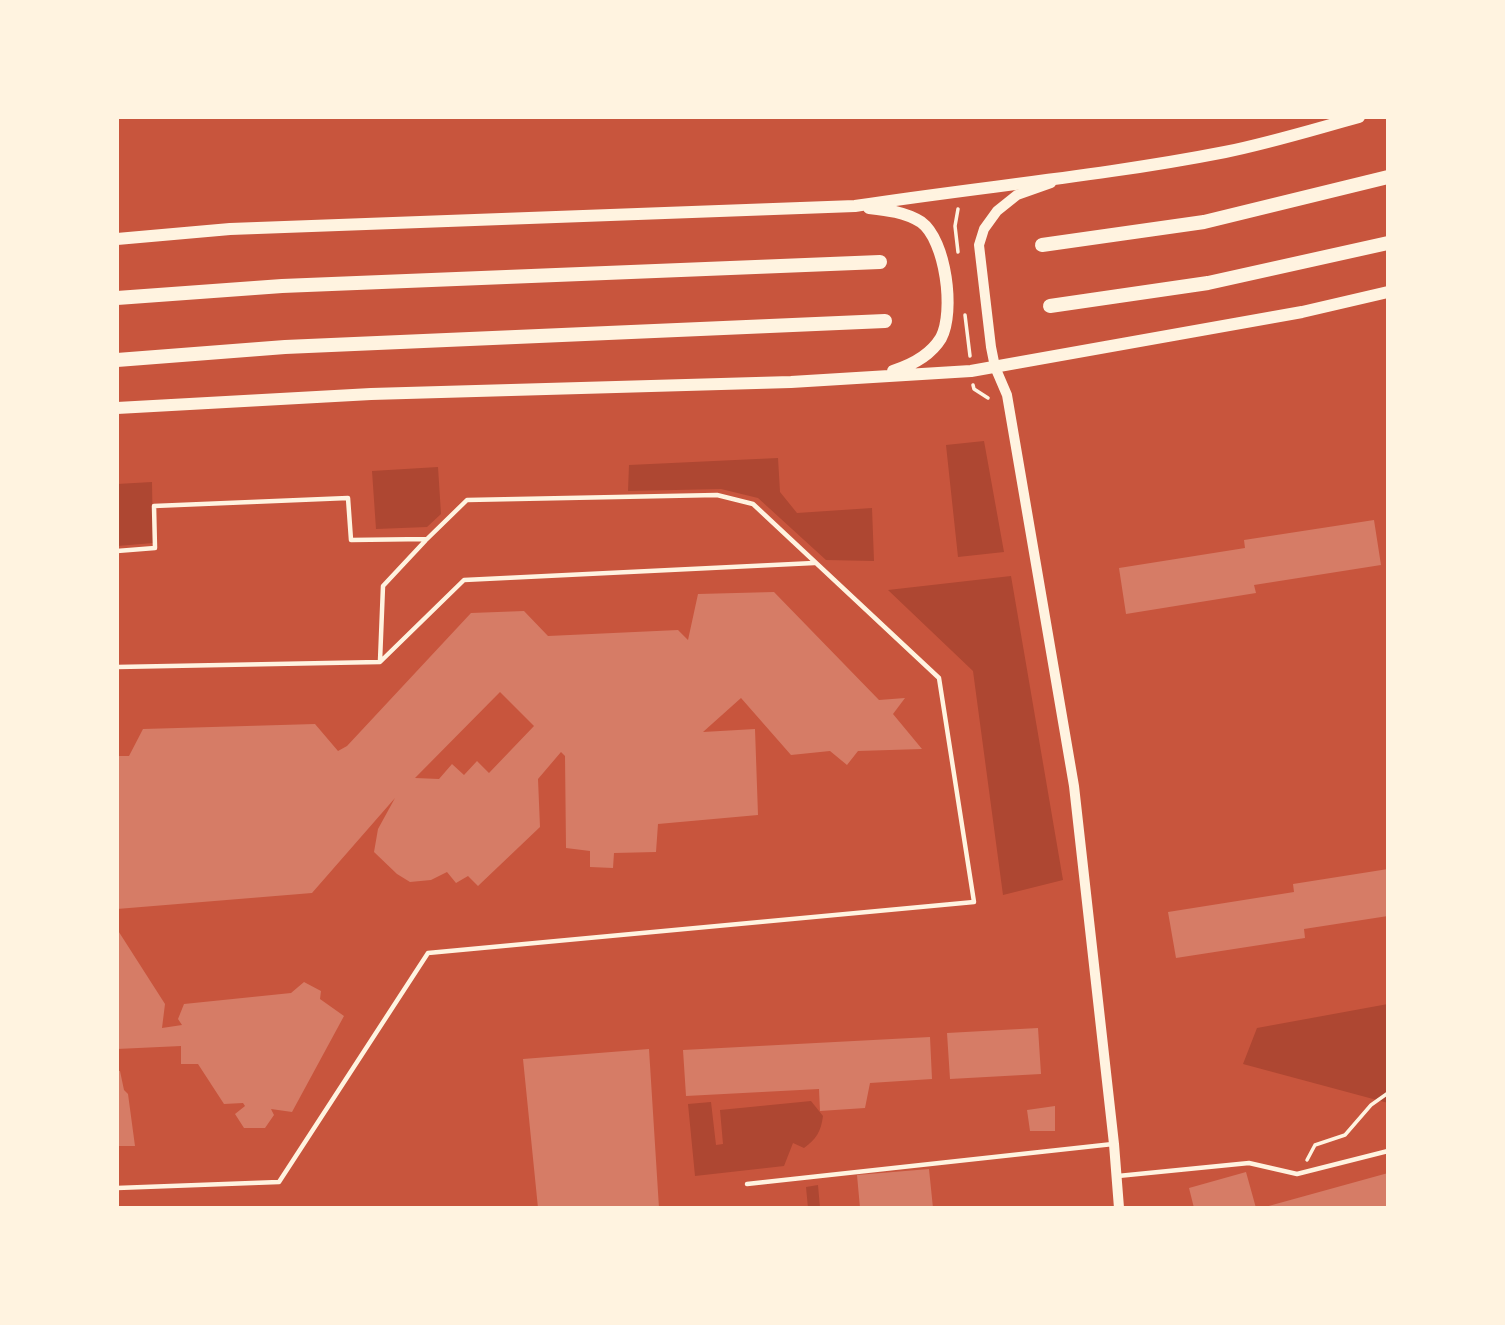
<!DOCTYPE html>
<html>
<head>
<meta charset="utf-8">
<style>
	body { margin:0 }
	#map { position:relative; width:1505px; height:1325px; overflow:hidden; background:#c8553d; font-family:Roboto,sans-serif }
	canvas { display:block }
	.frame { position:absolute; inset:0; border:119px solid #fff3e0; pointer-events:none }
</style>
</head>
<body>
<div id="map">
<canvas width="1505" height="1325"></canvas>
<div class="frame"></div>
</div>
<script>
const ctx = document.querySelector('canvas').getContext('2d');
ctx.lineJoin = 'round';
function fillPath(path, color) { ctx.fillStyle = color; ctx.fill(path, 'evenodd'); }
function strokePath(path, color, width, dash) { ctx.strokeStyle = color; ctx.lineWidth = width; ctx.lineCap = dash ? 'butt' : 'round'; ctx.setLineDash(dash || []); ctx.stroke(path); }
fillPath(new Path2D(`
	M 984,441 L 1004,552 L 958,557 L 946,445 Z
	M 778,458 L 780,492 L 797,513 L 872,508 L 874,561 L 826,560 L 758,498 L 721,489 L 628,491 L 629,465 Z
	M 438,467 L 441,514 L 427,527 L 376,529 L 372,471 Z
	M 152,482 L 153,543 L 117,546 L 117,484 Z
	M 1011,576 L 1063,880 L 1003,895 L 973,671 L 888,590 Z
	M 1388,1004 L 1388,1103 L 1243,1064 L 1257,1028 Z
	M 811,1101 L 823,1116 C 821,1132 816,1139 804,1148 L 793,1143 L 784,1166 L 695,1176 L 688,1104 L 711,1102 L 716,1145 L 723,1144 L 720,1110 Z
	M 818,1185 L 820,1208 L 808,1208 L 806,1187 Z`), '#ae4732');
fillPath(new Path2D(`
	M 1374,520 L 1381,565 L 1254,585 L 1256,593 L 1126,614 L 1119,568 L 1245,548 L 1244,540 Z
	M 774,592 L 879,700 L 905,698 L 893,714 L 922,749 L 858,751 L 847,765 L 830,751 L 791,755 L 741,698 L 703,732 L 755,729 L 758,815 L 658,824 L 656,852 L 614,853 L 613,868 L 590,867 L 590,851 L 566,848 L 565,756 L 561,752 L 538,779 L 540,827 L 478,886 L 468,876 L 456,883 L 447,872 L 431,880 L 410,882 L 397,874 L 374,852 L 378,829 L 395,798 L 312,893 L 117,909 L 117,756 L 129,756 L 143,729 L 315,724 L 338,751 L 347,746 L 471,613 L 524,611 L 548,636 L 678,630 L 688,640 L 698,594 ZM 500,692 L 534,726 L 489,773 L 477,761 L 464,775 L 452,764 L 439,779 L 415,778 Z
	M 1388,869 L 1388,916 L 1304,929 L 1305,938 L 1176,958 L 1168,912 L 1294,892 L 1293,884 Z
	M 117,929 L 165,1004 L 162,1028 L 182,1025 L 178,1019 L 184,1004 L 291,993 L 304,982 L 321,991 L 320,999 L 344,1016 L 292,1112 L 271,1109 L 274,1115 L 265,1128 L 244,1128 L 235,1114 L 245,1106 L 243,1103 L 224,1104 L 198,1064 L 181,1064 L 181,1046 L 117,1049 Z
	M 1038,1028 L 1041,1074 L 950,1079 L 947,1033 Z
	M 930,1037 L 932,1079 L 870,1083 L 865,1108 L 820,1111 L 819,1089 L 686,1096 L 683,1050 Z
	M 649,1049 L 659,1208 L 538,1208 L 523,1059 Z
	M 117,1071 L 120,1071 L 124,1090 L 128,1094 L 135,1146 L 117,1146 Z
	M 1055,1106 L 1055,1131 L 1030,1131 L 1027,1110 Z
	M 929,1169 L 933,1208 L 860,1208 L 857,1175 Z
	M 1246,1172 L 1256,1208 L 1194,1208 L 1189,1188 Z
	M 1388,1173 L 1388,1208 L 1265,1208 L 1265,1207 Z`), '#d67c66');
strokePath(new Path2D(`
	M 958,252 L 955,226 L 958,209
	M 965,315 L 970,356
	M 973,385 L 974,389 L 988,398
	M 1307,1160 L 1315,1145 L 1345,1135 L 1371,1105 L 1388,1093`), '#fff3e0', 3.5);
strokePath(new Path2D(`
	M 117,551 L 155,548 L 154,506 L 348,498 L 351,540 L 427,539 L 467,500 L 717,495 L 753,504 L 939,678 L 974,902 L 428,953 L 279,1182 L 117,1188
	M 380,661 L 383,586 L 426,540
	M 117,667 L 380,662 L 464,580 L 814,563
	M 1118,1176 L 1249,1163 L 1297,1174 L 1388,1151
	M 747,1184 L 1113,1144`), '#fff3e0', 4.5);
strokePath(new Path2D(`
	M 1051,183 L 1017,195 L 997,211 L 984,229 L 979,245 L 991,347 L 995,367 L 1007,395 L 1074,786 L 1114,1144 L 1119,1208`), '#fff3e0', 10);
strokePath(new Path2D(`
	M 869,208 C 887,210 905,212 921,222 C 946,240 955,312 941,338 C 930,356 912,365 893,371
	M 117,239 L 230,229 L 855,206 C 978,187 1103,176 1225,152 C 1270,143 1315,129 1359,117
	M 117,408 L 371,394 L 791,382 L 971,371 L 1302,312 L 1388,292`), '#fff3e0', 12);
strokePath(new Path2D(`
	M 1042,245 L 1204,222 L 1388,177
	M 117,298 L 282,286 L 880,262
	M 1050,306 L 1208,283 L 1388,243
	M 117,360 L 285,347 L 885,321`), '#fff3e0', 14);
</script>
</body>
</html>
